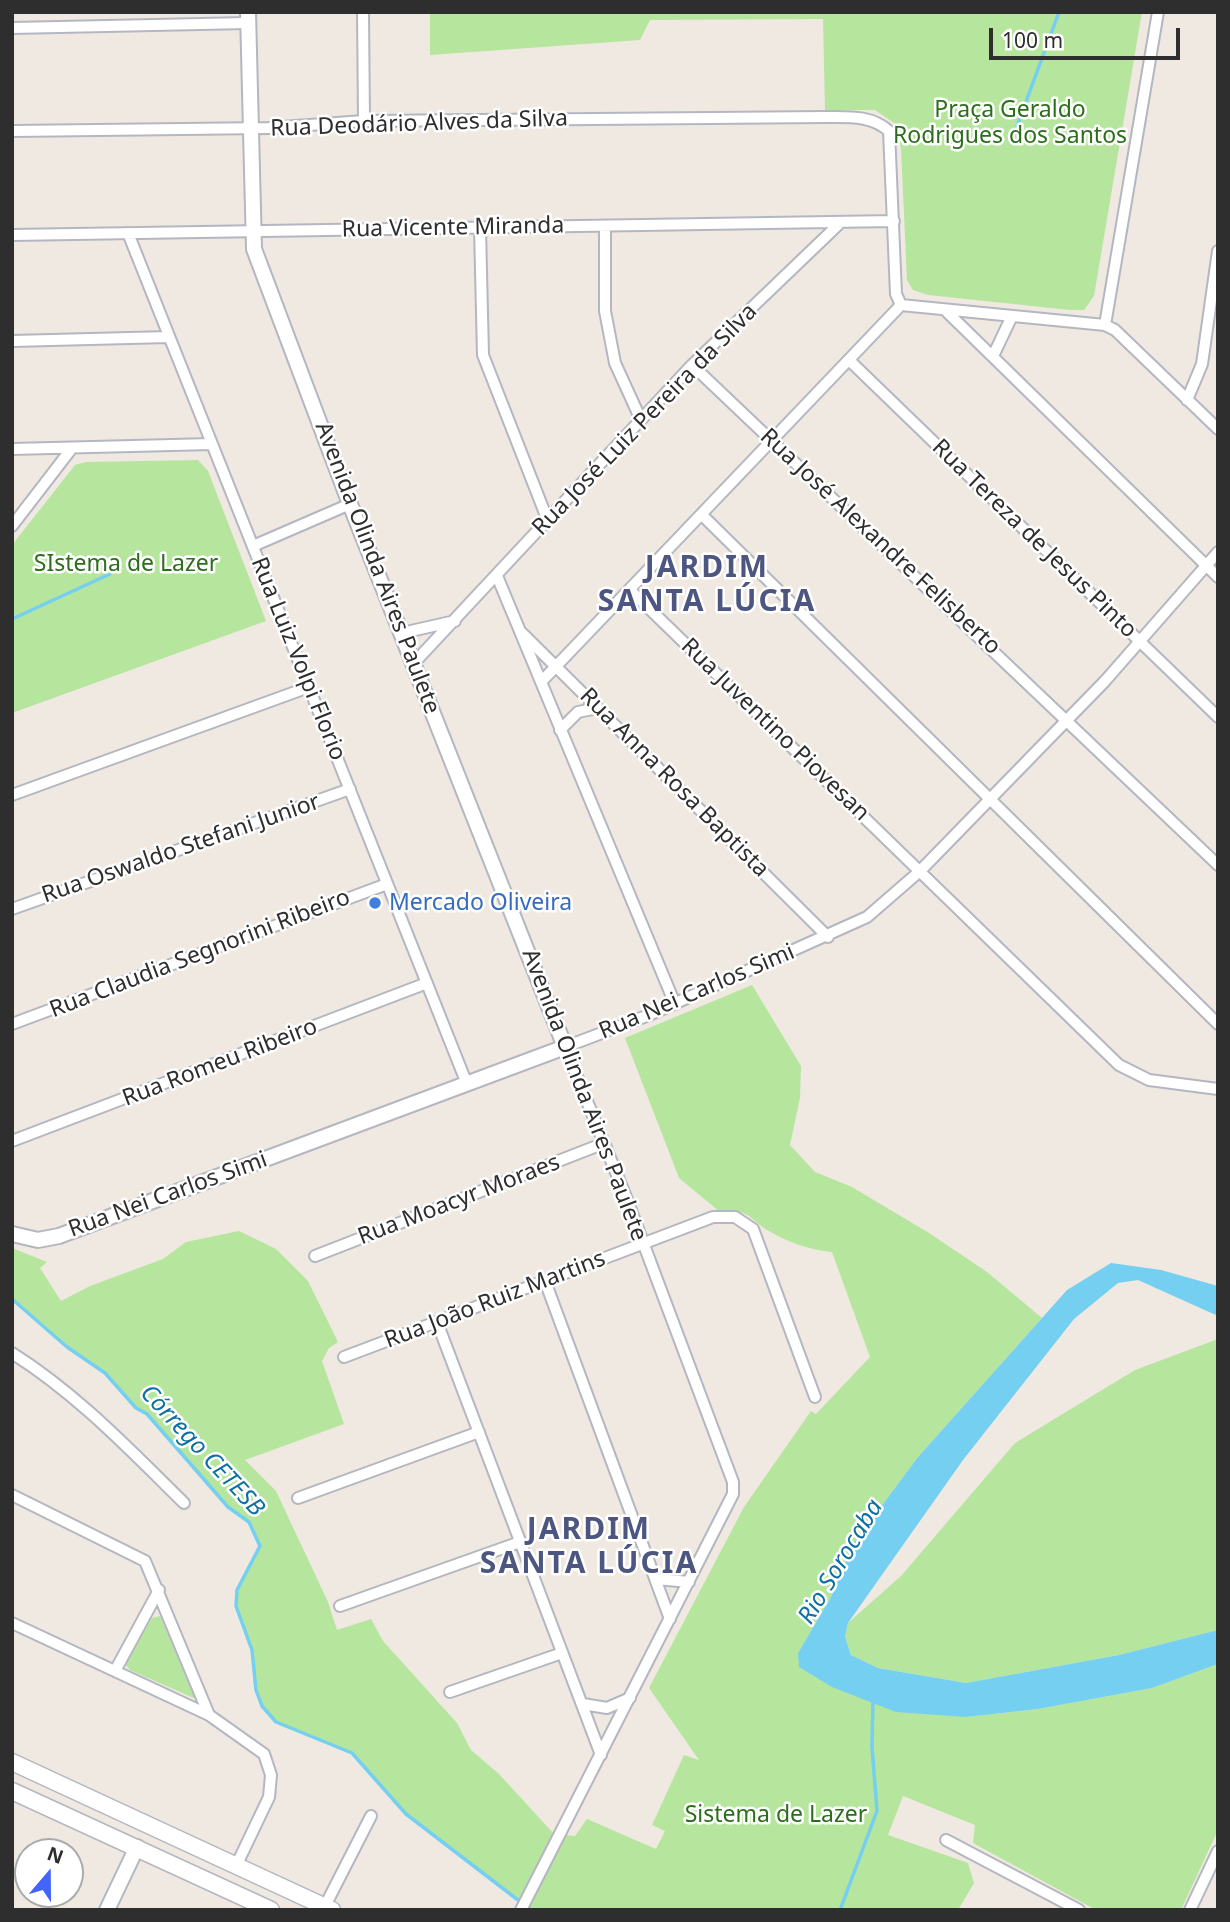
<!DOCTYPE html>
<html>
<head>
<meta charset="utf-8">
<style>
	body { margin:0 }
	#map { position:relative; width:1230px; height:1922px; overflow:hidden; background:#efe9e1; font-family:"Noto Sans",sans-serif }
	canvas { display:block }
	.frame { position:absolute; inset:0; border:14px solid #2e2e2e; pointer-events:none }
	.north { position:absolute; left:14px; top:1838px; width:70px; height:70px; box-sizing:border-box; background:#fff; border:2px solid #ababab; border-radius:50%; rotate:20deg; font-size:19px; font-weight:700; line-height:28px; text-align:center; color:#2e2e2e }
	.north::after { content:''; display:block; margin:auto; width:24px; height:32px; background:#4264fb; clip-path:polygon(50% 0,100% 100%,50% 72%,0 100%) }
	.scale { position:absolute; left:989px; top:28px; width:191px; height:32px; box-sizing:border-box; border:4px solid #2e2e2e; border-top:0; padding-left:9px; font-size:21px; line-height:24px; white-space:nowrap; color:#2e2e2e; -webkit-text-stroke:5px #fff; paint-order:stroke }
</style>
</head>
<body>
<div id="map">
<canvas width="1230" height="1922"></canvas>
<div class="frame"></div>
<div class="north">N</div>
<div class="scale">100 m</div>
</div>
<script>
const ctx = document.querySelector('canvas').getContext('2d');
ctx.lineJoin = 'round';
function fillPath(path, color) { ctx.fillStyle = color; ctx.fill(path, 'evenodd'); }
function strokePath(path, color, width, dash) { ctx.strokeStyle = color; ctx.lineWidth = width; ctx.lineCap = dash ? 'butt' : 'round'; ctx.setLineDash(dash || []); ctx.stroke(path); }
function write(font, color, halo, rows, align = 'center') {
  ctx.font = font + ' "Noto Sans",sans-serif'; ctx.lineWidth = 5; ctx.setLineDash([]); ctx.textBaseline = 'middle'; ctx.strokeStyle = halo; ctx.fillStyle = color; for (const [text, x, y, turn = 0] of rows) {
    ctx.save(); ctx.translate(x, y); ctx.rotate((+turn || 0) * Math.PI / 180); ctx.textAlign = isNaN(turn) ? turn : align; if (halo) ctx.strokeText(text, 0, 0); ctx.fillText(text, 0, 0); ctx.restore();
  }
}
fillPath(new Path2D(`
	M 430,12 L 1142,12 L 1094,296 L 1084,310 L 1070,310 L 928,295 L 913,290 L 907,280 L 901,149 L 897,125 L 875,110 L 825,110 L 823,19 L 650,20 L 640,40 L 430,55 Z
	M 198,460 L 208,471 L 266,621 L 12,713 L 12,545 L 75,465 L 86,462 Z
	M 752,985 L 801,1066 L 800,1098 L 790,1145 L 815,1172 L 852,1187 L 929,1233 L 987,1272 L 1042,1318 L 918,1457 L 854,1543 L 831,1597 L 798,1653 L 966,1717 L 1038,1709 L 1152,1688 L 1218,1664 L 1218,1830 L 1181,1910 L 1096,1910 L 973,1843 L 975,1825 L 903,1796 L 888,1835 L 968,1863 L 974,1883 L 958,1910 L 531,1910 L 406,1814 L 352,1753 L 276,1722 L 262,1706 L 256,1690 L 252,1650 L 236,1606 L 237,1590 L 259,1546 L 249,1523 L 228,1507 L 147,1415 L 136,1408 L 105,1373 L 67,1347 L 12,1299 L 12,1248 L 47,1262 L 40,1268 L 61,1301 L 90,1286 L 163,1259 L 186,1242 L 239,1231 L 276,1249 L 308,1281 L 338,1342 L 329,1348 L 322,1361 L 344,1424 L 245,1460 L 276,1491 L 328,1602 L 337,1630 L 371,1619 L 383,1641 L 457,1723 L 471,1750 L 499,1774 L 554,1834 L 575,1836 L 587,1819 L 656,1849 L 665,1831 L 652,1825 L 684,1755 L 699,1760 L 649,1688 L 744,1507 L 811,1411 L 816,1414 L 870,1357 L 832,1252 C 811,1250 787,1242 769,1231 C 747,1218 752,1209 720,1212 L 679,1178 L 625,1038 Z
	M 1218,1339 L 1218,1630 L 1119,1655 L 966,1683 L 878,1668 L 851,1655 L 845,1637 L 848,1623 L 901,1576 L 1015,1443 L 1135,1370 Z
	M 160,1616 L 196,1699 L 130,1670 L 125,1664 L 152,1618 Z`), '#b6e59e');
fillPath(new Path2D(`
	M 1111,1263 L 1161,1270 L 1218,1286 L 1218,1316 L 1138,1280 L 1118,1283 L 1074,1319 L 963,1460 L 848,1623 L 845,1637 L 851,1655 L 878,1668 L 966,1683 L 1119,1655 L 1218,1630 L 1218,1664 L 1152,1688 L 1038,1709 L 966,1717 L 896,1712 L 832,1687 L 799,1667 L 798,1653 L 831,1597 L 854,1543 L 918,1457 L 1067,1290 Z`), '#75cff0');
strokePath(new Path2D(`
	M 1016,129 L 1059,12
	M 12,619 L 110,574
	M 12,1299 L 67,1347 L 105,1373 L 136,1408 L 147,1414 L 228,1507 L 249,1522 L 260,1546 L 237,1590 L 236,1606 L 252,1650 L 256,1690 L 262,1706 L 276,1722 L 352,1753 L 406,1814 L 531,1910
	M 840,1910 L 877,1811 L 872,1747 L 873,1698`), '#75cff0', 3.5);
const minor = new Path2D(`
	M 363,12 L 364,121
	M 12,28 L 248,23
	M 12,131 L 268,128 L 364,121 L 825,117 C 849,117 871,115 889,131 L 896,294 L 901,305 L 541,682
	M 605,226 L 605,311 L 615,363 L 641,420
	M 480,228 L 483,355 L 548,521
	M 128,233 L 467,1084
	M 12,235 L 894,221
	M 901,305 L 1105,325 L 1115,330 L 1218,429
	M 945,310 L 1218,577
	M 1105,325 L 1158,12
	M 12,341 L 169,337
	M 993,356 L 1012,316
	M 850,361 L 1218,717
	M 692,365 L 1218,865
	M 1187,400 L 1202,364 L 1218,251
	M 12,449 L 212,444
	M 702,515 L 1218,1024
	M 12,526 L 72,448
	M 253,546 L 350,504
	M 497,576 L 675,1004
	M 630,590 L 1119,1065 L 1149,1080 L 1218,1089
	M 402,633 L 455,621
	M 522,633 L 828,937
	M 414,663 L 692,365 L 839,224
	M 560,730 L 578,712 L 598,708
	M 12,795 L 309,687
	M 12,909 L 350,789
	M 12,1024 L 387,884
	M 12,1141 L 427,983
	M 315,1256 L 602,1144
	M 545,1281 L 670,1619
	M 437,1322 L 601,1755
	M 12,1353 C 77,1394 130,1450 184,1503
	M 344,1357 L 713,1217 L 735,1217 L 753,1229 L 815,1397
	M 12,1495 L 145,1561 L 209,1715
	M 298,1498 L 479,1432
	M 656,1579 L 689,1582
	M 340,1606 L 520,1542
	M 12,1623 L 209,1715 L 264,1754 L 271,1775 L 269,1797 L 237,1864
	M 115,1671 L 159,1590
	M 450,1692 L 562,1653
	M 583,1704 L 607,1708 L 630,1698
	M 946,1840 L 1079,1910
	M 325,1906 L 371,1816
	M 521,1910 L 733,1494 L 733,1482 L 626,1197 L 565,1047 L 649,1015 L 867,917 L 920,871 L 1105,681 L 1218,552
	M 1190,1910 L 1218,1851`);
const tertiary = new Path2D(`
	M 12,1234 L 38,1240 L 59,1236 L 565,1047 L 350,504 L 254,249 L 248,12
	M 107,1910 L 137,1847`);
const secondary = new Path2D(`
	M 12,1762 L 332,1910
	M 12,1791 L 271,1910`);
strokePath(minor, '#b4b7c1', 14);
strokePath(tertiary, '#b4b7c1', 18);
strokePath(secondary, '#b4b7c1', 19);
strokePath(minor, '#fff', 10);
strokePath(tertiary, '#fff', 14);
strokePath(secondary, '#fff', 16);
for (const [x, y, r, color] of [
	[375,903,7,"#3f7fe0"]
]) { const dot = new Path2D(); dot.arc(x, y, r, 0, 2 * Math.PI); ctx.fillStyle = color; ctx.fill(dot); strokePath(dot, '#fff', 2.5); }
write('23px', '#2c6e1b', '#fff', [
	["Praça Geraldo",1010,110],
	["Rodrigues dos Santos",1010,136],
	["SIstema de Lazer",126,564],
	["Sistema de Lazer",776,1815]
]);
write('23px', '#2e2e2e', '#fff', [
	["Rua Deodário Alves da Silva",419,124,-2],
	["Rua Vicente Miranda",453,228,-1],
	["Rua José Luiz Pereira da Silva",645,420,-46],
	["Rua Tereza de Jesus Pinto",1034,539,44],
	["Rua José Alexandre Felisberto",880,542,43],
	["Avenida Olinda Aires Paulete",377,568,69],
	["Rua Luiz Volpi Florio",298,659,68],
	["Rua Juventino Piovesan",775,730,44],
	["Rua Anna Rosa Baptista",674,783,45],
	["Rua Oswaldo Stefani Junior",181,849,-19],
	["Rua Claudia Segnorini Ribeiro",200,954,-21],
	["Rua Nei Carlos Simi",697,992,-23],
	["Rua Romeu Ribeiro",220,1063,-21],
	["Avenida Olinda Aires Paulete",584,1095,69],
	["Rua Nei Carlos Simi",168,1195,-20],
	["Rua Moacyr Moraes",459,1200,-21],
	["Rua João Ruiz Martins",495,1300,-21]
]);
write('23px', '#366cbe', '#fff', [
	["Mercado Oliveira",389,903]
], 'left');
write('italic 24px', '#0d6fa3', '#fff', [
	["Córrego CETESB",202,1451,47],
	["Rio Sorocaba",841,1562,-59]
]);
ctx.letterSpacing = '2px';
write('bold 30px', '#4d5680', '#fff', [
	["JARDIM",707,568],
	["SANTA LÚCIA",707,602],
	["JARDIM",589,1530],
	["SANTA LÚCIA",589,1564]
]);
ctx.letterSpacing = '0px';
</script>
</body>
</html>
